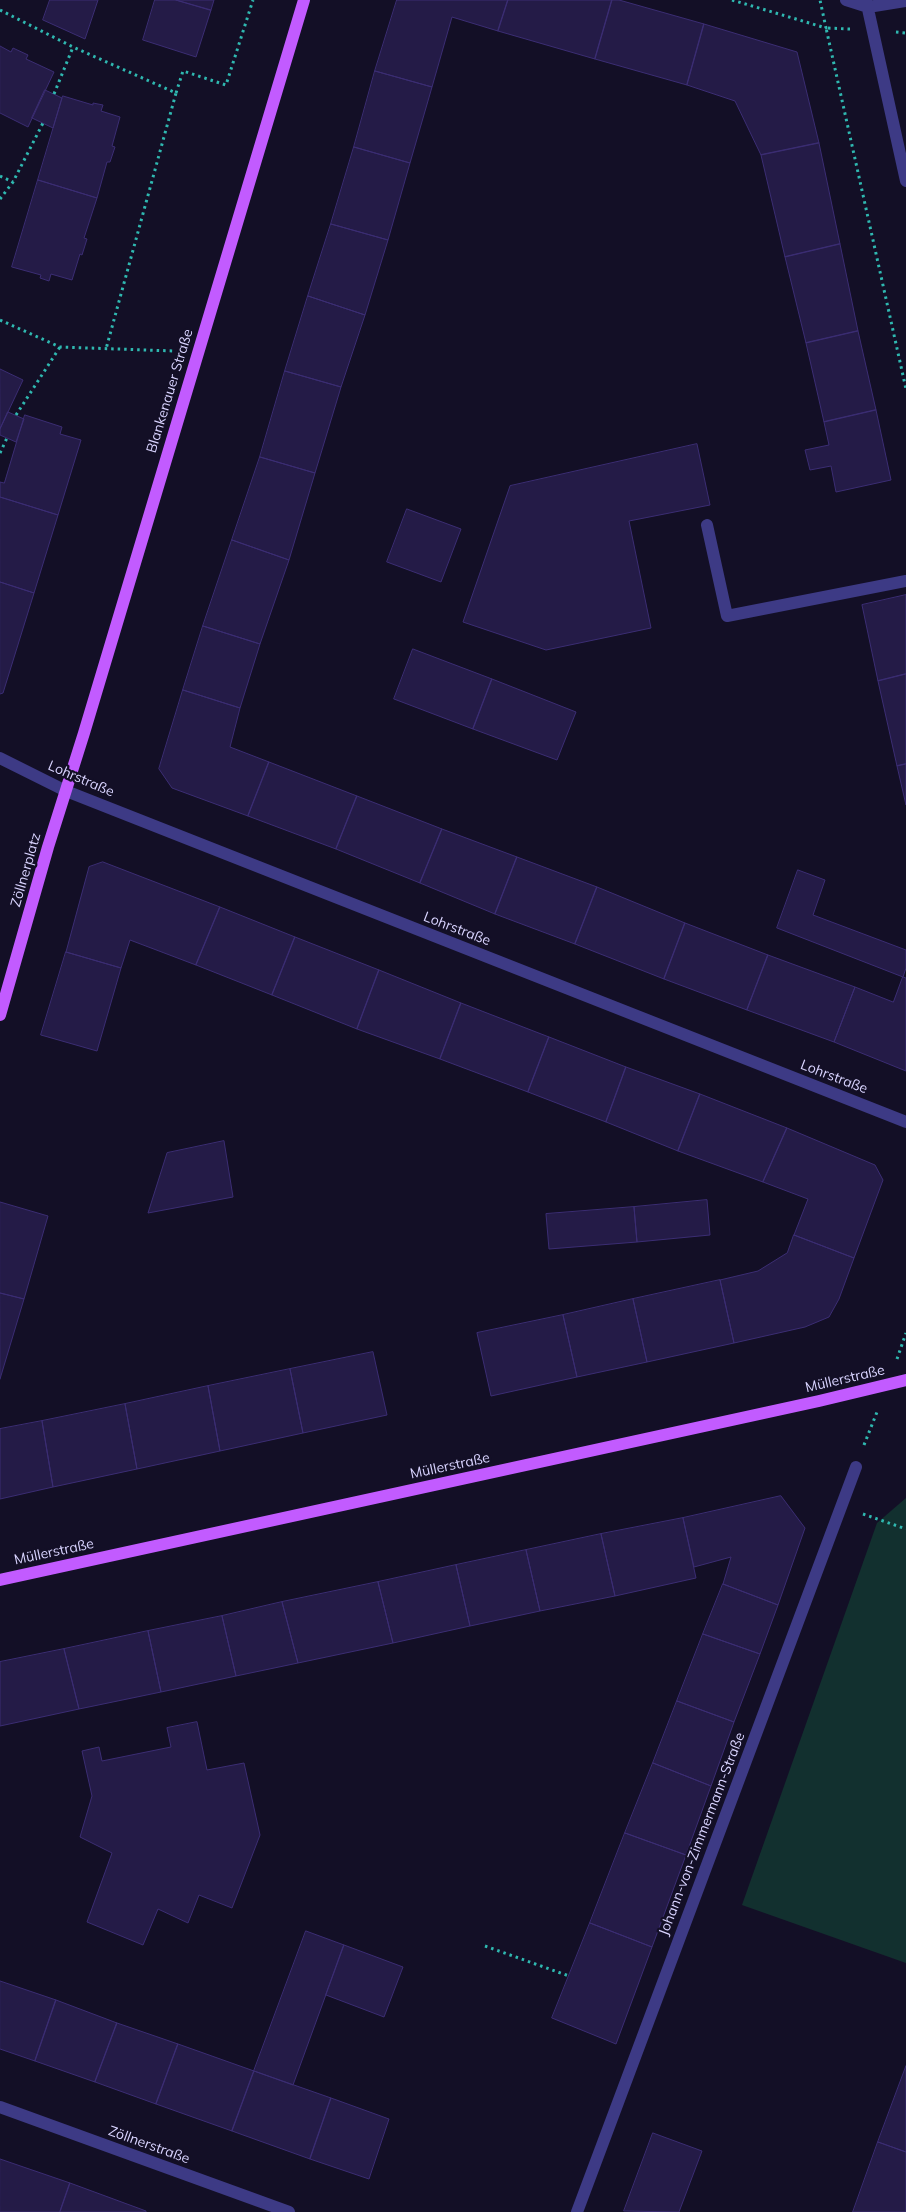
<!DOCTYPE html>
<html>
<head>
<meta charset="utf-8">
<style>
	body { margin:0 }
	canvas { display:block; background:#130f26 }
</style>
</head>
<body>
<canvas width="906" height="2212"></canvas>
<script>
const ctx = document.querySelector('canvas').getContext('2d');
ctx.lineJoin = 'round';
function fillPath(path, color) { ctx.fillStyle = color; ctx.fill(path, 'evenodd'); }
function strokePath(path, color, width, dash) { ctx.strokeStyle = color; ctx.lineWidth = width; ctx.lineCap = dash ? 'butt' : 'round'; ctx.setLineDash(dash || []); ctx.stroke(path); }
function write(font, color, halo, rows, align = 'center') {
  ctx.font = font + ' Mulish,sans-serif'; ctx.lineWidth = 4.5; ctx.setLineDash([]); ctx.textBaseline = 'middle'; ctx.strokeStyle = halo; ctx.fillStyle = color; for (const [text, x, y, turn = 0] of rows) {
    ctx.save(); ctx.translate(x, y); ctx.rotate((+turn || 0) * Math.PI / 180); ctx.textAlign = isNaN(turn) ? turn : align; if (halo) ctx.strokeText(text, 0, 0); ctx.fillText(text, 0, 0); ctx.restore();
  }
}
fillPath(new Path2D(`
	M 906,1498 L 906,1963 L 742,1905 L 877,1523 Z`), '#12302f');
const building = new Path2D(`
	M 50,0 L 98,0 L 85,39 L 43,20 Z
	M 155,0 L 176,0 L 211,10 L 196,57 L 143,40 Z
	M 176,0 L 214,0 L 211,10 Z
	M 397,0 L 508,0 L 498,31 L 452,17 L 432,87 L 375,71 Z
	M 508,0 L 612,0 L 595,59 L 498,31 Z
	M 612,0 L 619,0 L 704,24 L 687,85 L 595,59 Z
	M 704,24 L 797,52 L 819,143 L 761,155 L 735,101 L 687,85 Z
	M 0,46 L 11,52 L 13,48 L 28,55 L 26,59 L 54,72 L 28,127 L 0,113 Z
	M 375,71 L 432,87 L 410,163 L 354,147 Z
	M 45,90 L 62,98 L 53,128 L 32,118 Z
	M 63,96 L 93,105 L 93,103 L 103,105 L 101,111 L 120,117 L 112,146 L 115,147 L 110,162 L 107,162 L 97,198 L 38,180 Z
	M 819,143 L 840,244 L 785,257 L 761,155 Z
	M 354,147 L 410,163 L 388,240 L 331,224 Z
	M 38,180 L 97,198 L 84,238 L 87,239 L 82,255 L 80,254 L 72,280 L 51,274 L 49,281 L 40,278 L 41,275 L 12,267 Z
	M 331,224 L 388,240 L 365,315 L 308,296 Z
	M 840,244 L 858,331 L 806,343 L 785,257 Z
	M 308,296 L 365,315 L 341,387 L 285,371 Z
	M 858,331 L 876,410 L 824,422 L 806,343 Z
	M 0,369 L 23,380 L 0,429 Z
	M 285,371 L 341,387 L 315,473 L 260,457 Z
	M 876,410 L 891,480 L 836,492 L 831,466 L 810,470 L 805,450 L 829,445 L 824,422 Z
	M 8,412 L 24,419 L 16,442 L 0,435 L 0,429 Z
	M 25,415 L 62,427 L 60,434 L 81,440 L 58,515 L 0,497 L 0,482 L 4,483 Z
	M 697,444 L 710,505 L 629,521 L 651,628 L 546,650 L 463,622 L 510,486 Z
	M 260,457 L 315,473 L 289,560 L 232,540 Z
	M 0,497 L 58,515 L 34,593 L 0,582 Z
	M 407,509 L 461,529 L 441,582 L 387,562 Z
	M 232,540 L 289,560 L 260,644 L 203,626 Z
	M 0,582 L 34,593 L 3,693 L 0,694 Z
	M 906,595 L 906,674 L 878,681 L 862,605 Z
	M 203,626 L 260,644 L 240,708 L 183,690 Z
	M 413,649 L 492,679 L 473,729 L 394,699 Z
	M 906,674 L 906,764 L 897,766 L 878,681 Z
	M 492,679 L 576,712 L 557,760 L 473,729 Z
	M 183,690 L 240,708 L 230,747 L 269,762 L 248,816 L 172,788 L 159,769 Z
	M 269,762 L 357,796 L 336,849 L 248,816 Z
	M 906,764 L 906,805 L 897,766 Z
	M 357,796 L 442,829 L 420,883 L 336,849 Z
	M 442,829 L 517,857 L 495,914 L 420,883 Z
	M 517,857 L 597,887 L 575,944 L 495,914 Z
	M 103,862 L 220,907 L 196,965 L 130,940 L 121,968 L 66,952 L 89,867 Z
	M 798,870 L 825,880 L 813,915 L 906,950 L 906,968 L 903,977 L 777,928 Z
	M 597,887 L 685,923 L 664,979 L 575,944 Z
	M 220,907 L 295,937 L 272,995 L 196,965 Z
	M 685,923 L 768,955 L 747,1010 L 664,979 Z
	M 295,937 L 379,970 L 357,1029 L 272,995 Z
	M 66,952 L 121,968 L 97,1051 L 41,1035 Z
	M 768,955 L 855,987 L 834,1042 L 747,1010 Z
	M 379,970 L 461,1003 L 440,1059 L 357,1029 Z
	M 903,977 L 906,978 L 906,1071 L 834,1042 L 855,987 L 893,1002 Z
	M 461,1003 L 549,1037 L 528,1092 L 440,1059 Z
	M 549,1037 L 626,1067 L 606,1122 L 528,1092 Z
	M 626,1067 L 700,1094 L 678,1151 L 606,1122 Z
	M 700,1094 L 787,1128 L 763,1182 L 678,1151 Z
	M 787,1128 L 875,1165 L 883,1180 L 854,1258 L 794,1235 L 808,1199 L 763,1182 Z
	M 224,1141 L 233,1197 L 148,1213 L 167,1153 Z
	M 707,1200 L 710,1235 L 637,1242 L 634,1207 Z
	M 0,1202 L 48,1216 L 24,1299 L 0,1293 Z
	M 634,1207 L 637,1242 L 549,1249 L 546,1214 Z
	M 794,1235 L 854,1258 L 839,1299 L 829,1317 L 805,1327 L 734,1343 L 720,1280 L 758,1271 L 787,1253 Z
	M 720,1280 L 734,1343 L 647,1362 L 633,1299 Z
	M 0,1293 L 24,1299 L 0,1379 Z
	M 633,1299 L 647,1362 L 577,1377 L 563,1315 Z
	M 563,1315 L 577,1377 L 491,1396 L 477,1333 Z
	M 373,1352 L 387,1415 L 303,1433 L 290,1369 Z
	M 290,1369 L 303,1433 L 220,1451 L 208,1386 Z
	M 208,1386 L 220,1451 L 137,1469 L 125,1404 Z
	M 125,1404 L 137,1469 L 53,1487 L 42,1421 Z
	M 42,1421 L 53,1487 L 0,1499 L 0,1429 Z
	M 781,1496 L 805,1528 L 778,1605 L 723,1584 L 731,1557 L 694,1567 L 683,1518 Z
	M 683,1518 L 696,1578 L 615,1596 L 601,1534 Z
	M 601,1534 L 615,1596 L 540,1611 L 526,1550 Z
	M 526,1550 L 540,1611 L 470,1626 L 456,1565 Z
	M 456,1565 L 470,1626 L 393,1643 L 378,1582 Z
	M 378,1582 L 393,1643 L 298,1663 L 282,1602 Z
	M 723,1584 L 778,1605 L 760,1654 L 703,1634 Z
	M 282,1602 L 298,1663 L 236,1676 L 222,1616 Z
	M 222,1616 L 236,1676 L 161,1692 L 148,1631 Z
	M 148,1631 L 161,1692 L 79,1709 L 64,1649 Z
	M 703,1634 L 760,1654 L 734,1722 L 677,1701 Z
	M 64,1649 L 79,1709 L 0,1726 L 0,1662 Z
	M 677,1701 L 734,1722 L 711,1786 L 653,1763 Z
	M 197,1722 L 207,1770 L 244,1763 L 260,1835 L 232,1908 L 199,1895 L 188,1923 L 158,1909 L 143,1945 L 87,1922 L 112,1853 L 80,1837 L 92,1796 L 82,1751 L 99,1747 L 102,1761 L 171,1747 L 167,1728 Z
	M 653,1763 L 711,1786 L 686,1855 L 625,1833 Z
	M 625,1833 L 686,1855 L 652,1947 L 590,1923 Z
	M 590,1923 L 652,1947 L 616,2044 L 552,2018 Z
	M 306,1931 L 344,1945 L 293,2085 L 254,2071 Z
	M 344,1945 L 403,1967 L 384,2017 L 326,1995 Z
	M 0,1981 L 56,2000 L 35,2061 L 0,2049 Z
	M 56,2000 L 117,2023 L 95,2082 L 35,2061 Z
	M 117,2023 L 178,2044 L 156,2104 L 95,2082 Z
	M 178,2044 L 254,2071 L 232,2131 L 156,2104 Z
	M 906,2066 L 906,2152 L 878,2142 Z
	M 254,2071 L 331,2098 L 310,2159 L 232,2131 Z
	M 331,2098 L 389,2119 L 369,2179 L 310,2159 Z
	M 653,2133 L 702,2151 L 679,2212 L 624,2211 Z
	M 878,2142 L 906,2152 L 906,2212 L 853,2212 Z
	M 0,2159 L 70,2183 L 60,2212 L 0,2212 Z
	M 70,2183 L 146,2211 L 146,2212 L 60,2212 Z`);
fillPath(building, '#241b47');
strokePath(building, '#3b2d73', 1);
strokePath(new Path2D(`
	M 732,0 L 826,28 L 820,0
	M 0,10 L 73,47 L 176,93 L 106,349
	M 850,29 L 826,28 L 906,389
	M 896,32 L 906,33
	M 176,93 L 183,71 L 226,85 L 253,0
	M 54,94 L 73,47
	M 0,176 L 13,182
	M 0,199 L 13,182 L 43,123
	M 0,320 L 60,347 L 174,351
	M 16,415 L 60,347
	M 0,453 L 7,438
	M 897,1359 L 906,1333
	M 864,1445 L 877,1412
	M 863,1514 L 906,1529
	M 485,1946 L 569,1976`), '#2fb8b0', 3, [2.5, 4]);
strokePath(new Path2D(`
	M 846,0 L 868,7 L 906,1
	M 866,0 L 906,181
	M 707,525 L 727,616 L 906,581
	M 0,758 L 66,791 L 906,1122
	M 0,2107 L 289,2212
	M 577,2212 L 856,1467`), '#3d3a85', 12);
strokePath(new Path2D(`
	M 0,1015 L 48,847 L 84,733 L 304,0
	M 0,1580 L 819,1401 L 906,1380`), '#c25bff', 12);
write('14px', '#d9d4ff', '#130f26', [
	["Blankenauer Straße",170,391,-73],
	["Lohrstraße",81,779,23],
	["Zöllnerplatz",26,870,-74],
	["Lohrstraße",457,929,21],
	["Lohrstraße",834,1077,21],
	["Müllerstraße",845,1379,-13],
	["Müllerstraße",450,1466,-12],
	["Müllerstraße",54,1552,-12],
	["Johann-von-Zimmermann-Straße",702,1834,-69],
	["Zöllnerstraße",149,2145,20]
]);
</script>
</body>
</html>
